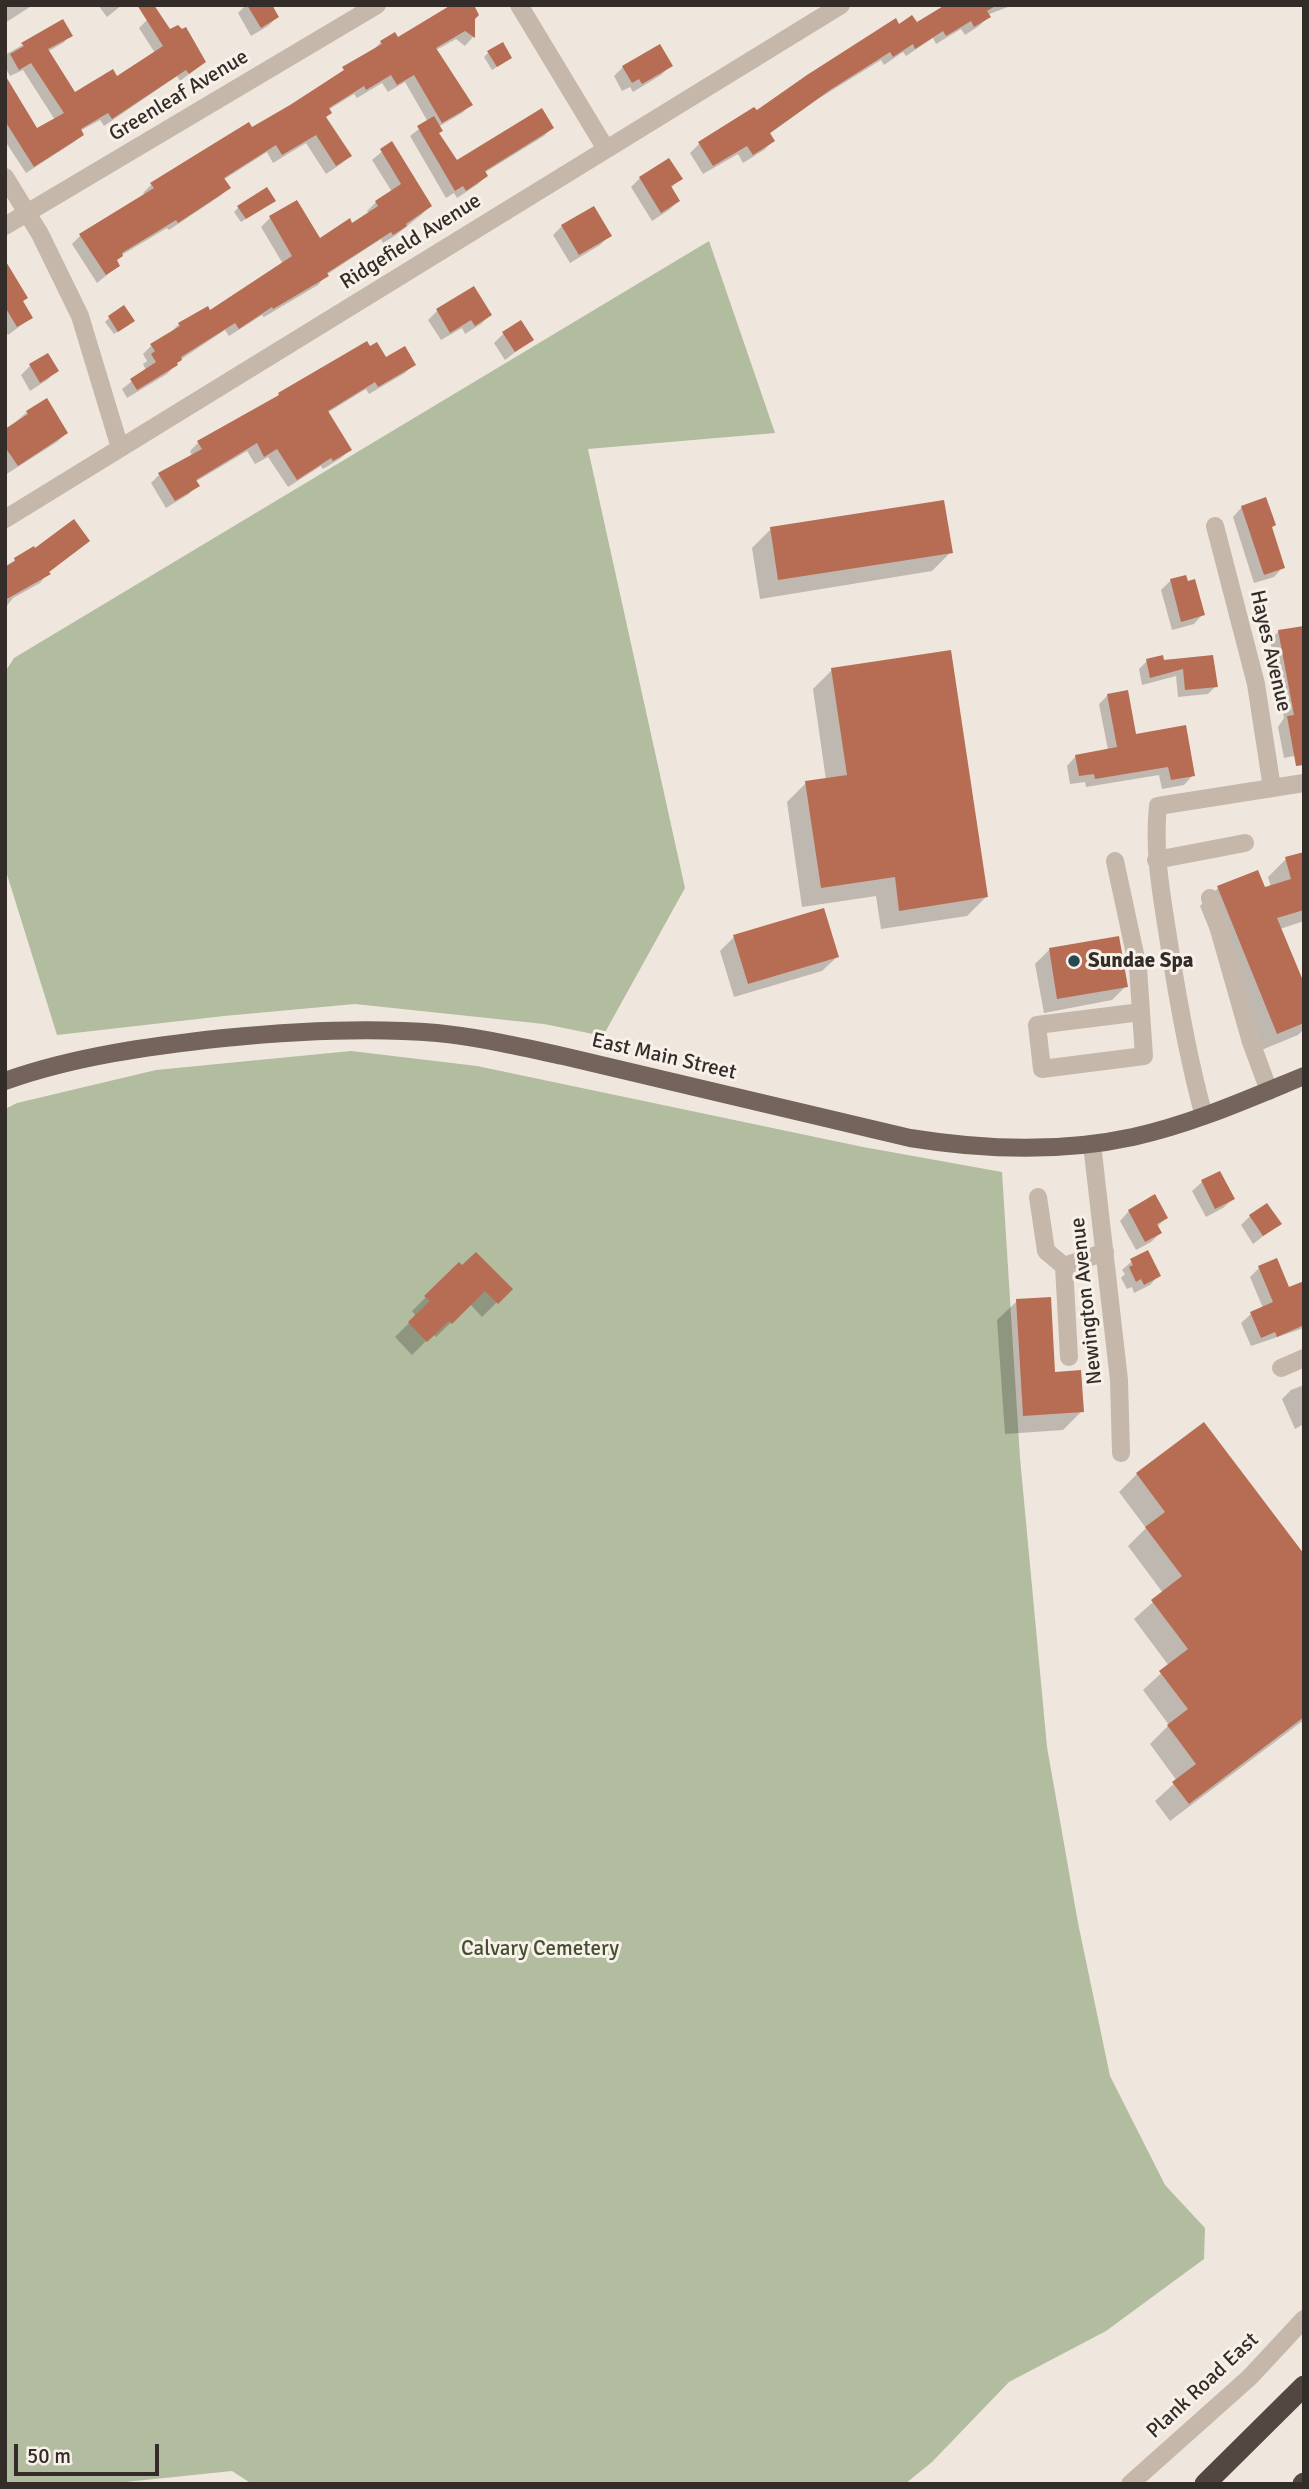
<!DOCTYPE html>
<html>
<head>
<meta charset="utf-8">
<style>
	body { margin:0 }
	#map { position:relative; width:1309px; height:2489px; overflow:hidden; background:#efe7dd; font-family:Signika,sans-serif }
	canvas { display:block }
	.frame { position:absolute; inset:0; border:7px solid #342c29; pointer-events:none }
	.scale { position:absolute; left:14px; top:2444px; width:145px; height:32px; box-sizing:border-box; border:4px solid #342c29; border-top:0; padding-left:9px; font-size:21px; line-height:24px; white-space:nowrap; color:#342c29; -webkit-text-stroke:5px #f7f1e9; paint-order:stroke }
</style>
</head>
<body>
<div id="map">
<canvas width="1309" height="2489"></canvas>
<div class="frame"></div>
<div class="scale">50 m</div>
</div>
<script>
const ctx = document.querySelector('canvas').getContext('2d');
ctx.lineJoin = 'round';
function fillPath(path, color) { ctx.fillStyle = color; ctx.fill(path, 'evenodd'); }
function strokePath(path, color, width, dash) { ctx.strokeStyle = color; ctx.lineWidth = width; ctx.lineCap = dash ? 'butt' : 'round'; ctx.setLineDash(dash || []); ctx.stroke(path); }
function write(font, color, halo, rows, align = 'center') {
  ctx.font = font + ' Signika,sans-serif'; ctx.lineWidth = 6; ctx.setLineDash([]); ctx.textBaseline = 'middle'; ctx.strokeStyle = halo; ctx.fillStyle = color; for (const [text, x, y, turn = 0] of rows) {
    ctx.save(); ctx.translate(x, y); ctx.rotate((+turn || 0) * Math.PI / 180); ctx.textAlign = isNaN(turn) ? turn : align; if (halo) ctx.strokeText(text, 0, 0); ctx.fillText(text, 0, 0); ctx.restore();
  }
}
fillPath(new Path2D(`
	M 709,241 L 775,433 L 588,449 L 685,888 L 603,1036 L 544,1024 L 355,1004 L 224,1016 L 57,1035 L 5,868 L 5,672 L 14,658 Z
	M 351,1051 L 477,1066 L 863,1147 L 1002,1172 L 1020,1458 L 1047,1747 L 1078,1923 L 1110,2076 L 1165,2185 L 1205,2228 L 1204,2259 L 1106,2331 L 1009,2382 L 932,2462 L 905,2484 L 252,2484 L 232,2471 L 106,2484 L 5,2484 L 5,1109 L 17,1103 L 156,1070 Z`), '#b2bc9f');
fillPath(new Path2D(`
	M 5,5 L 33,5 L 5,23 Z
	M 98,5 L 122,5 L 107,17 Z
	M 246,5 L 273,5 L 277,17 L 268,26 L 251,36 L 238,13 Z
	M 453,5 L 475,5 L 473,37 L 465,46 L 456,39 L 436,50 L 471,105 L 462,113 L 438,127 L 437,134 L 456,162 L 552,128 L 544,136 L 484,173 L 486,176 L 478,184 L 457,198 L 454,193 L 446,198 L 410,136 L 428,122 L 405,82 L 388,92 L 382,83 L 357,98 L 354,94 L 328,110 L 325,118 L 350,156 L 341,164 L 326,174 L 306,143 L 273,163 L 267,152 L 223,180 L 228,188 L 220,196 L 169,230 L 167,228 L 120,256 L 115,261 L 118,266 L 97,283 L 72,244 L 80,236 L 145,195 L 143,193 L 152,184 L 291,106 L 372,51 L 381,42 L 397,39 Z
	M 948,5 L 1013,5 L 987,15 L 988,17 L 979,26 L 965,35 L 961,29 L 936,44 L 933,38 L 906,56 L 903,52 L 884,65 L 881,60 L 818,99 L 769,134 L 773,141 L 764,150 L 743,163 L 738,154 L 703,174 L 690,153 L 700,143 L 756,113 L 899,26 L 916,24 Z
	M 147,20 L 170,32 L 204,62 L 180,81 L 177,76 L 104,126 L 100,120 L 80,131 L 82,135 L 74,142 L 26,173 L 5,141 L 5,91 L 37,130 L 55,120 L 23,70 L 10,76 L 5,67 L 5,55 L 63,22 L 70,36 L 63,43 L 47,52 L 75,94 L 116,78 L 155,53 L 139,28 Z
	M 488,53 L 506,61 L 492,70 L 484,57 Z
	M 670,66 L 661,75 L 633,92 L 630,87 L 622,91 L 614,76 L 623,67 Z
	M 391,144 L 430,206 L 421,215 L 396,235 L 383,243 L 381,239 L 326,275 L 318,285 L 264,317 L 262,315 L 229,336 L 225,330 L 180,360 L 167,374 L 127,398 L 122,389 L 146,370 L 143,364 L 147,361 L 143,354 L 152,345 L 169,334 L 179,324 L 210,312 L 283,264 L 261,227 L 270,218 L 319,240 L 352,225 L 369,214 L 367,211 L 376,202 L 392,192 L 372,160 Z
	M 640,178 L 680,179 L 670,189 L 678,201 L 669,210 L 652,221 L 631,187 Z
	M 274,201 L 241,222 L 234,212 L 238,208 Z
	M 562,226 L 609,236 L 600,245 L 570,263 L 553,235 Z
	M 5,275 L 26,298 L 22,302 L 31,318 L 8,335 L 5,330 Z
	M 437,311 L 490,315 L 481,324 L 465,334 L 462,328 L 441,340 L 428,320 Z
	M 109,318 L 128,325 L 114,334 L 105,322 Z
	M 503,334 L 532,339 L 505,360 L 494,343 Z
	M 386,360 L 414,364 L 405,373 L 369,394 L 366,389 L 327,413 L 350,450 L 341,458 L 323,469 L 321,466 L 288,487 L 268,457 L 255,464 L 247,451 L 195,482 L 197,485 L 189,494 L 166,508 L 151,483 L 159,475 L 192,456 L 190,451 L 198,443 L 273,401 L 279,395 Z
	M 30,366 L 57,371 L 47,380 L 30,391 L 21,375 Z
	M 27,412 L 66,433 L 57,442 L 5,475 L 5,431 Z
	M 1242,507 L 1274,525 L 1270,529 L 1283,567 L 1274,577 L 1254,583 L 1233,517 Z
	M 771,529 L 951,552 L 932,571 L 760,599 L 752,548 Z
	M 88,541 L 48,573 L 40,583 L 13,598 L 5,608 L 5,566 L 34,549 Z
	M 1185,577 L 1203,614 L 1194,624 L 1172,630 L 1161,590 L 1170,581 Z
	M 1279,631 L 1304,754 L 1284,758 L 1278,727 L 1284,718 L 1270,640 Z
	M 1212,657 L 1216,686 L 1208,694 L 1178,697 L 1176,676 L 1142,685 L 1139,669 L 1147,661 Z
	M 832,670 L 986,897 L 967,916 L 881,929 L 876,896 L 802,907 L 787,802 L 806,783 L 826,780 L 813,689 Z
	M 1108,695 L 1135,736 L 1193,775 L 1184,785 L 1162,789 L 1159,775 L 1086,787 L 1085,782 L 1070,784 L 1067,766 L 1076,756 L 1108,750 L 1099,704 Z
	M 1304,854 L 1304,921 L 1280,929 L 1304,987 L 1304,1029 L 1298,1035 L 1259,1051 L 1200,906 L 1218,888 L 1264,889 L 1271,887 L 1268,877 L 1286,859 Z
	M 734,937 L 837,957 L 822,971 L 734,997 L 720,951 Z
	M 1049,950 L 1126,986 L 1112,1000 L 1044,1013 L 1035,964 Z
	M 1219,1173 L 1233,1199 L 1223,1208 L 1206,1217 L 1192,1191 L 1202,1182 Z
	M 1129,1211 L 1166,1218 L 1157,1227 L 1160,1233 L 1151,1242 L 1136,1250 L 1120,1221 Z
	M 1250,1216 L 1279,1224 L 1253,1244 L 1241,1225 Z
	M 1132,1261 L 1159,1275 L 1150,1285 L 1134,1293 L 1132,1287 L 1127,1289 L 1121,1278 L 1125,1274 L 1122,1270 Z
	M 459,1264 L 510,1289 L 482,1317 L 470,1304 L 436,1337 L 433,1334 L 412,1355 L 395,1337 L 416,1316 L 412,1311 Z
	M 1259,1268 L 1288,1290 L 1304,1283 L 1304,1328 L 1251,1346 L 1241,1323 L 1251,1314 L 1263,1308 L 1250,1277 Z
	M 1017,1301 L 1054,1374 L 1082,1411 L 1063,1430 L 1005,1434 L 997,1320 Z
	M 1304,1385 L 1304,1424 L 1295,1429 L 1282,1399 L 1291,1390 Z
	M 1137,1474 L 1304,1557 L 1304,1720 L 1170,1821 L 1155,1801 L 1177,1781 L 1150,1744 L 1169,1725 L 1143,1690 L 1169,1666 L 1134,1619 L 1163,1593 L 1128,1546 L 1146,1528 L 1119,1492 Z`), '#0003');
fillPath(new Path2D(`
	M 137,5 L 154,5 L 170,29 L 178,25 L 182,29 L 186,27 L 206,62 L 189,74 L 186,70 L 112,119 L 108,113 L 81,129 L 84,135 L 34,167 L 5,121 L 5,75 L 37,128 L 64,113 L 31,63 L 19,70 L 10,54 L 24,46 L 21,43 L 63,19 L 73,36 L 48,49 L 75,92 L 113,69 L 117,76 L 163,46 Z
	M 247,5 L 272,5 L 279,17 L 261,28 Z
	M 451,5 L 474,5 L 479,15 L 475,19 L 475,38 L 465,31 L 436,48 L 473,105 L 442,123 L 414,75 L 397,85 L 391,75 L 366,90 L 364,86 L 329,108 L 332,113 L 326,117 L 352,156 L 336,166 L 316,135 L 282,155 L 276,145 L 224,178 L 231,188 L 178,223 L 176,220 L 122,253 L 123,256 L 117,260 L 120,266 L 106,275 L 79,234 L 154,188 L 150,183 L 205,149 L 249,122 L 252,127 L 290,105 L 344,70 L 342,67 L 382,44 L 380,41 L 395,32 L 398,37 Z
	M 945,5 L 997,5 L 987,11 L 991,17 L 974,27 L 971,21 L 946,36 L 943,31 L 915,49 L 913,44 L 893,57 L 890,52 L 830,90 L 770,133 L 775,141 L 753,155 L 747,146 L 713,166 L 698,142 L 754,107 L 757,110 L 807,75 L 896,18 L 899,24 L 912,15 L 917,22 Z
	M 503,42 L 512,58 L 497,67 L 487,51 Z
	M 660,44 L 673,66 L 642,84 L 639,79 L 632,83 L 622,66 Z
	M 542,108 L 554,128 L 485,171 L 488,176 L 466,191 L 463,186 L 455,191 L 417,126 L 434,116 L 443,131 L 439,133 L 457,160 Z
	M 392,141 L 432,206 L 406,224 L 407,226 L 393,235 L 391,232 L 327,273 L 329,276 L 273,309 L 272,307 L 239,329 L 235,323 L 181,357 L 182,360 L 177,363 L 178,365 L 137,390 L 130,379 L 156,362 L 151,354 L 155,351 L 150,344 L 180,326 L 178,323 L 208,306 L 210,310 L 292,256 L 269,216 L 297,200 L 320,238 L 350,218 L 352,223 L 378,206 L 375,201 L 401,184 L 380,149 Z
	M 669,158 L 683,179 L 671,186 L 680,201 L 661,213 L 639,177 Z
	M 267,187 L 276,201 L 246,219 L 237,206 Z
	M 594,206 L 612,236 L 579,255 L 561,225 Z
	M 5,260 L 28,298 L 23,301 L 33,318 L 17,327 L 5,307 Z
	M 474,286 L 492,315 L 475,326 L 471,320 L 450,333 L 436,309 Z
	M 124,305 L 135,321 L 118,332 L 108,316 Z
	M 521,320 L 534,340 L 515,352 L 502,332 Z
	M 367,341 L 370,346 L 377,342 L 386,357 L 405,346 L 416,365 L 378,387 L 375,382 L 328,411 L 352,450 L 333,461 L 331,458 L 297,480 L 277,449 L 264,457 L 257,443 L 196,480 L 200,486 L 175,501 L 158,473 L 202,449 L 197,441 L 279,395 L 278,393 Z
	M 48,353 L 59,371 L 40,383 L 29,364 Z
	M 47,398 L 68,433 L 18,466 L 5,447 L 5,429 L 28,414 L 26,411 Z
	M 1266,497 L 1276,525 L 1272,527 L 1285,568 L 1264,575 L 1241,506 Z
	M 944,500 L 953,553 L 778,580 L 770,527 Z
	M 74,519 L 90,541 L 49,572 L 51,574 L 5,600 L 5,567 L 15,561 L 14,558 L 34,546 L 35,548 Z
	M 1186,575 L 1188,581 L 1195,579 L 1205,615 L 1181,622 L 1170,579 Z
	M 1304,626 L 1304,765 L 1296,766 L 1287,716 L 1294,715 L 1278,630 Z
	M 951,650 L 988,897 L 899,911 L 895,877 L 821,888 L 805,781 L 847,775 L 831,668 Z
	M 1163,655 L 1164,660 L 1213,655 L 1218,687 L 1185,690 L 1183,669 L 1150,678 L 1146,659 Z
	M 1128,690 L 1136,734 L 1186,725 L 1195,776 L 1171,780 L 1168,767 L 1095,779 L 1094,774 L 1079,776 L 1075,755 L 1117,747 L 1107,694 Z
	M 1304,852 L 1304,910 L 1277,918 L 1304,983 L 1304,1023 L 1277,1034 L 1217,886 L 1258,870 L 1265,887 L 1291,879 L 1285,857 Z
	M 824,908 L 839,957 L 748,984 L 733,935 Z
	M 1119,936 L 1128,987 L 1057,999 L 1049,948 Z
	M 1220,1171 L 1235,1199 L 1215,1209 L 1201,1180 Z
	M 1155,1194 L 1168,1218 L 1157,1224 L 1162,1233 L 1145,1242 L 1128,1210 Z
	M 1267,1203 L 1282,1224 L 1263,1236 L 1249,1215 Z
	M 1148,1250 L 1161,1276 L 1144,1285 L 1141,1279 L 1136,1282 L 1129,1267 L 1133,1265 L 1130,1259 Z
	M 476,1252 L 513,1289 L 498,1304 L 485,1291 L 452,1324 L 449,1321 L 427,1342 L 408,1322 L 430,1301 L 424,1296 L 459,1262 L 462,1265 Z
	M 1277,1258 L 1289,1287 L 1304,1281 L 1304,1325 L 1277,1337 L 1275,1332 L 1261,1338 L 1250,1312 L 1273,1302 L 1258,1266 Z
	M 1051,1297 L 1055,1372 L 1081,1370 L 1084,1412 L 1023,1416 L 1016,1299 Z
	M 1204,1422 L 1304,1554 L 1304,1717 L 1189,1804 L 1172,1782 L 1196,1764 L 1167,1725 L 1188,1709 L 1159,1671 L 1188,1649 L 1151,1600 L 1182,1576 L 1145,1527 L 1165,1512 L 1136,1473 Z`), '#b66d53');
strokePath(new Path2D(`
	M 519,5 L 606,149
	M 5,177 L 40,234 L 80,316 L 120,448
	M 5,226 L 377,5
	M 5,519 L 841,5
	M 1215,526 L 1256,684 L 1272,788
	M 1156,860 L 1245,843
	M 1115,861 L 1138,968 L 1144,1056 L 1042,1069 L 1037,1025 L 1141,1012
	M 1210,898 L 1251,1042 L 1269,1091
	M 1204,1116 C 1188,1059 1178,1001 1169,943 C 1162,897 1153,853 1158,806 L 1304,783
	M 1092,1144 L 1119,1380 L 1121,1453
	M 1038,1197 L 1046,1251 L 1064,1266 L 1069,1357
	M 1064,1266 L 1105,1252
	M 1281,1368 L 1304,1358
	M 1130,2484 L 1250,2377 L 1304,2319`), '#c5b7aa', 18);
strokePath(new Path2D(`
	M 5,1081 C 75,1056 151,1046 224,1038 C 295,1031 366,1027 437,1033 C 479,1037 521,1047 563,1056 L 910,1138 C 984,1150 1059,1153 1133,1137 C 1192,1124 1248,1099 1304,1076`), '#74645c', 18);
strokePath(new Path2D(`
	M 1205,2484 L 1304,2386
	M 1303,2484 L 1304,2483`), '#544741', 21);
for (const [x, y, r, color] of [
	[1074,961,7,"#244c50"]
]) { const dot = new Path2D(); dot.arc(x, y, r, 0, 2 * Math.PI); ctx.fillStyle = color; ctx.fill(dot); strokePath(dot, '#f7f1e9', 2.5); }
write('21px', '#342c29', '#f7f1e9', [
	["Greenleaf Avenue",179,96,-31],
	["Ridgefield Avenue",411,242,-32],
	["Hayes Avenue",1270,651,77],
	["East Main Street",664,1057,13],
	["Newington Avenue",1087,1301,-96],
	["Plank Road East",1203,2386,-43]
]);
write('bold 21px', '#342c29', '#f7f1e9', [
	["Sundae Spa",1088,961]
], 'left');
write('21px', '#434f30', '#f7f1e9', [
	["Calvary Cemetery",540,1949]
]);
</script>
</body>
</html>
